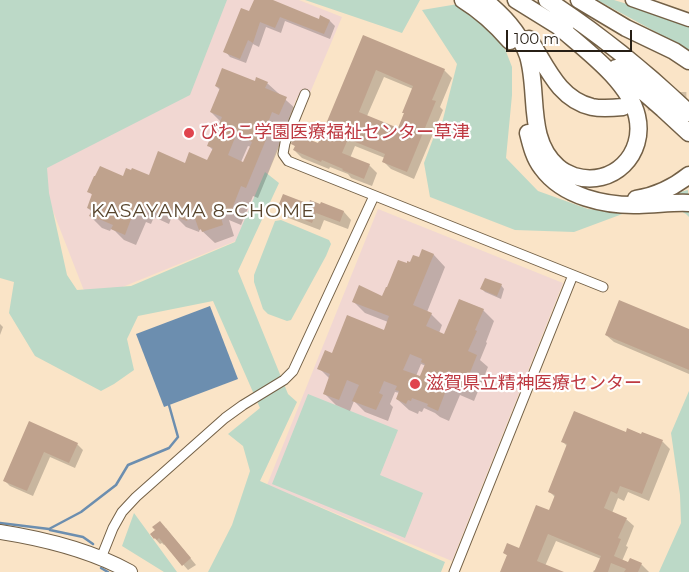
<!DOCTYPE html>
<html>
<head>
<meta charset="utf-8">
<style>
	body { margin:0 }
	#map { position:relative; width:689px; height:572px; overflow:hidden; background:#fae4c7; font-family:Montserrat,sans-serif }
	canvas { display:block }
	.scale { position:absolute; left:506px; top:30px; width:126px; height:22px; box-sizing:border-box; border:2px solid #271f15; border-top:0; padding-left:6px; font-size:15px; line-height:18px; white-space:nowrap; color:#271f15; -webkit-text-stroke:4px #fff; paint-order:stroke }
</style>
</head>
<body>
<div id="map">
<canvas width="689" height="572"></canvas>
<div class="scale">100 m</div>
</div>
<script>
const ctx = document.querySelector('canvas').getContext('2d');
ctx.lineJoin = 'round';
function fillPath(path, color) { ctx.fillStyle = color; ctx.fill(path, 'evenodd'); }
function strokePath(path, color, width, dash) { ctx.strokeStyle = color; ctx.lineWidth = width; ctx.lineCap = dash ? 'butt' : 'round'; ctx.setLineDash(dash || []); ctx.stroke(path); }
function write(font, color, halo, rows, align = 'center') {
  ctx.font = font + ' Montserrat,"Noto Sans JP",sans-serif'; ctx.lineWidth = 4.5; ctx.setLineDash([]); ctx.textBaseline = 'middle'; ctx.strokeStyle = halo; ctx.fillStyle = color; for (const [text, x, y, turn = 0] of rows) {
    ctx.save(); ctx.translate(x, y); ctx.rotate((+turn || 0) * Math.PI / 180); ctx.textAlign = isNaN(turn) ? turn : align; if (halo) ctx.strokeText(text, 0, 0); ctx.fillText(text, 0, 0); ctx.restore();
  }
}
fillPath(new Path2D(`
	M 218,0 L 299,0 L 342,17 L 307,100 L 297,97 L 243,238 L 88,301 L 35,165 Z
	M 378,209 L 563,283 L 452,561 L 267,485 Z`), '#f1d7d2');
fillPath(new Path2D(`
	M 0,0 L 227,0 L 190,95 L 47,168 L 49,193 L 67,275 L 77,290 L 131,286 L 235,242 L 265,172 L 279,183 L 238,271 L 288,394 L 297,402 L 260,481 L 445,562 L 441,572 L 208,572 L 232,525 L 250,471 L 243,446 L 228,434 L 260,408 L 213,301 L 138,316 L 127,339 L 134,370 L 114,384 L 101,391 L 35,356 L 9,313 L 14,282 L 0,278 Z
	M 305,0 L 420,0 L 402,33 Z
	M 597,0 L 614,0 L 689,23 L 689,50 Z
	M 458,4 L 502,41 L 512,67 L 512,95 L 506,158 L 538,191 L 588,209 L 608,211 L 688,190 L 689,217 L 686,214 L 660,200 L 574,232 L 515,230 L 430,197 L 424,163 L 433,139 L 442,123 L 457,64 L 422,10 Z
	M 281,220 L 329,240 L 331,244 L 326,256 L 291,320 L 287,321 L 268,314 L 263,309 L 254,282 L 254,275 L 275,221 Z
	M 689,391 L 689,572 L 659,572 L 681,523 L 680,495 L 671,433 Z
	M 308,394 L 398,430 L 380,475 L 423,493 L 405,538 L 272,484 Z
	M 134,513 L 177,572 L 164,572 L 122,546 Z`), '#bcd9c7');
fillPath(new Path2D(`
	M 210,306 L 238,379 L 164,407 L 136,334 Z`), '#6c8eaf');
fillPath(new Path2D(`
	M 255,0 L 270,0 L 319,20 L 330,21 L 335,26 L 330,39 L 285,21 L 281,33 L 266,27 L 259,47 L 253,44 L 246,63 L 230,57 L 225,51 L 250,13 Z
	M 364,37 L 444,70 L 452,78 L 440,107 L 443,110 L 414,179 L 391,169 L 384,162 L 385,158 L 355,146 L 350,158 L 369,165 L 377,173 L 372,186 L 351,178 L 348,174 L 330,167 L 329,169 L 302,158 L 294,150 L 296,147 L 293,144 L 318,145 ZM 384,77 L 413,89 L 399,129 L 367,116 Z
	M 255,82 L 267,83 L 297,110 L 291,125 L 284,122 L 277,139 L 281,142 L 258,198 L 253,196 L 241,225 L 229,220 L 234,236 L 215,243 L 200,229 L 199,232 L 186,227 L 177,218 L 172,216 L 169,224 L 154,217 L 151,224 L 146,222 L 136,245 L 124,240 L 115,231 L 111,229 L 110,231 L 102,228 L 90,216 L 92,212 L 88,208 L 93,196 L 89,191 L 124,178 L 149,176 L 186,164 L 208,161 L 213,150 L 208,145 L 214,138 L 221,122 L 211,112 L 220,90 L 216,86 ZM 248,146 L 251,147 L 244,163 L 241,162 Z
	M 321,205 L 344,212 L 351,220 L 348,229 L 324,220 L 320,230 L 286,217 L 278,209 Z
	M 423,251 L 434,255 L 445,267 L 427,312 L 431,314 L 442,325 L 439,333 L 445,335 L 483,310 L 494,321 L 486,342 L 487,343 L 480,360 L 488,367 L 474,401 L 460,395 L 449,421 L 440,417 L 435,413 L 424,408 L 422,412 L 419,411 L 418,414 L 409,410 L 397,399 L 400,393 L 395,392 L 390,404 L 393,407 L 388,421 L 365,412 L 354,401 L 350,411 L 336,405 L 324,393 L 330,379 L 319,368 L 333,355 L 384,331 L 388,322 L 365,313 L 354,302 L 383,298 L 407,264 L 420,259 ZM 421,364 L 426,366 L 420,377 L 416,376 Z
	M 501,285 L 504,289 L 501,299 L 485,292 L 482,289 Z
	M 0,324 L 3,327 L 0,335 Z
	M 689,330 L 689,374 L 614,342 L 606,335 Z
	M 29,423 L 77,444 L 83,450 L 75,468 L 50,457 L 33,496 L 10,486 L 4,480 Z
	M 642,433 L 663,442 L 670,449 L 649,501 L 628,492 L 624,501 L 618,498 L 612,513 L 626,519 L 634,526 L 626,546 L 628,547 L 622,561 L 629,563 L 641,564 L 649,572 L 593,572 L 594,570 L 596,571 L 601,559 L 556,541 L 545,566 L 561,572 L 502,572 L 508,556 L 504,553 L 519,549 L 549,512 L 555,497 L 549,491 L 567,446 L 563,442 L 626,434 L 642,435 Z
	M 166,528 L 196,565 L 188,570 L 165,544 L 164,545 L 162,543 L 160,544 L 151,534 L 156,530 Z`), '#0003');
strokePath(new Path2D(`
	M 0,523 L 49,529 L 81,512 L 116,485 L 128,465 L 169,448 L 178,437 L 169,405
	M 50,530 L 83,537 L 93,544
	M 101,568 L 108,572`), '#6c8eaf', 2.5);
fillPath(new Path2D(`
	M 254,0 L 273,0 L 319,19 L 320,15 L 330,20 L 324,34 L 280,17 L 275,28 L 260,22 L 253,43 L 248,40 L 240,59 L 223,52 L 241,8 L 249,11 Z
	M 363,35 L 445,69 L 432,100 L 436,101 L 407,172 L 382,162 L 385,154 L 348,139 L 342,153 L 370,164 L 364,179 L 342,170 L 343,169 L 322,160 L 321,162 L 293,150 L 295,146 L 291,144 L 295,134 L 318,143 ZM 376,70 L 413,86 L 402,113 L 404,113 L 398,128 L 359,112 Z
	M 222,68 L 255,81 L 256,77 L 268,82 L 265,88 L 287,97 L 279,115 L 272,112 L 266,128 L 270,130 L 246,188 L 241,186 L 230,214 L 219,210 L 223,225 L 202,232 L 201,229 L 199,230 L 192,210 L 187,221 L 173,216 L 175,211 L 161,206 L 158,213 L 142,207 L 140,213 L 134,211 L 125,235 L 111,229 L 113,225 L 99,219 L 99,220 L 89,216 L 92,210 L 87,208 L 92,194 L 87,192 L 94,176 L 95,176 L 100,166 L 123,176 L 126,168 L 131,170 L 132,168 L 149,175 L 158,151 L 185,163 L 189,152 L 207,160 L 213,148 L 207,146 L 211,136 L 214,137 L 222,117 L 210,112 L 220,88 L 215,86 ZM 236,135 L 252,142 L 243,162 L 228,155 Z
	M 283,194 L 309,204 L 310,200 L 320,204 L 321,202 L 344,211 L 340,222 L 316,213 L 312,223 L 277,209 Z
	M 422,249 L 434,254 L 413,305 L 432,313 L 426,326 L 444,334 L 459,299 L 484,309 L 475,330 L 477,331 L 468,351 L 477,355 L 463,390 L 448,385 L 438,411 L 427,406 L 428,404 L 412,398 L 411,401 L 408,400 L 406,404 L 396,399 L 399,391 L 395,390 L 397,386 L 384,381 L 379,393 L 383,395 L 376,410 L 352,401 L 359,385 L 347,380 L 339,400 L 323,394 L 330,374 L 317,369 L 325,350 L 332,353 L 347,315 L 384,330 L 389,316 L 352,302 L 359,285 L 382,296 L 386,287 L 387,287 L 398,260 L 407,263 L 407,261 L 410,262 L 413,255 L 419,257 ZM 410,354 L 422,359 L 421,362 L 425,364 L 420,376 L 403,370 Z
	M 485,278 L 502,284 L 497,296 L 480,289 Z
	M 619,300 L 689,329 L 689,370 L 605,335 Z
	M 574,411 L 626,432 L 627,428 L 641,434 L 642,432 L 663,440 L 642,494 L 620,486 L 617,494 L 611,491 L 604,508 L 627,518 L 618,538 L 621,539 L 614,556 L 628,562 L 630,558 L 642,563 L 638,572 L 624,572 L 626,569 L 611,563 L 608,572 L 594,572 L 601,556 L 548,534 L 537,561 L 564,572 L 500,572 L 507,555 L 503,553 L 507,543 L 519,548 L 536,505 L 549,510 L 555,495 L 548,492 L 567,444 L 561,442 Z
	M 29,421 L 78,443 L 69,463 L 44,452 L 27,491 L 3,481 Z
	M 160,521 L 191,558 L 182,566 L 159,538 L 157,540 L 155,538 L 154,539 L 150,534 L 155,530 L 152,527 Z`), '#bfa28d');
strokePath(new Path2D(`
	M 623,107 L 664,100 L 689,100`), '#d0bda3', 16, [16, 8]);
const street = new Path2D(`
	M 305,94 L 285,143 L 283,154 L 288,161 L 573,275 L 454,572
	M 573,275 L 603,287
	M 101,558 L 113,528 L 122,512 L 136,497 L 225,418 L 243,405 L 284,380 L 293,371 L 374,196`);
const secondary = new Path2D(`
	M 632,0 L 689,20`);
const primary = new Path2D(`
	M 0,532 C 45,539 90,550 130,572`);
const highway = new Path2D(`
	M 463,0 C 481,11 496,25 510,41
	M 484,0 C 503,15 520,33 528,56 C 539,92 526,140 558,167 C 562,171 569,174 574,176 C 613,188 646,154 637,116 C 629,81 584,49 558,26
	M 516,0 L 566,31
	M 547,0 C 598,33 645,71 689,113
	M 579,0 L 626,28 L 674,51 L 689,61
	M 529,39 C 546,65 558,99 592,107 C 602,109 613,108 623,107
	M 616,68 L 663,109 L 689,133
	M 528,133 C 531,145 534,158 542,168 C 563,197 606,206 639,205 C 656,205 672,202 689,203
	M 636,199 C 655,196 674,187 689,175`);
strokePath(street, '#736046', 11);
strokePath(secondary, '#736046', 15);
strokePath(primary, '#736046', 16);
strokePath(highway, '#736046', 19);
strokePath(street, '#fff', 9);
strokePath(secondary, '#fff', 12);
strokePath(primary, '#fff', 14);
strokePath(highway, '#fff', 16);
for (const [x, y, r, color] of [
	[189,133,6,"#e0444e"],
	[415,384,6,"#e0444e"]
]) { const dot = new Path2D(); dot.arc(x, y, r, 0, 2 * Math.PI); ctx.fillStyle = color; ctx.fill(dot); strokePath(dot, '#fff', 2); }
write('18px', '#be3a42', '#fff', [
	["びわこ学園医療福祉センター草津",200,133],
	["滋賀県立精神医療センター",426,384]
], 'left');
ctx.letterSpacing = '1px';
write('19px', '#58452d', '#fff', [
	["KASAYAMA 8-CHOME",203,211]
]);
ctx.letterSpacing = '0px';
</script>
</body>
</html>
